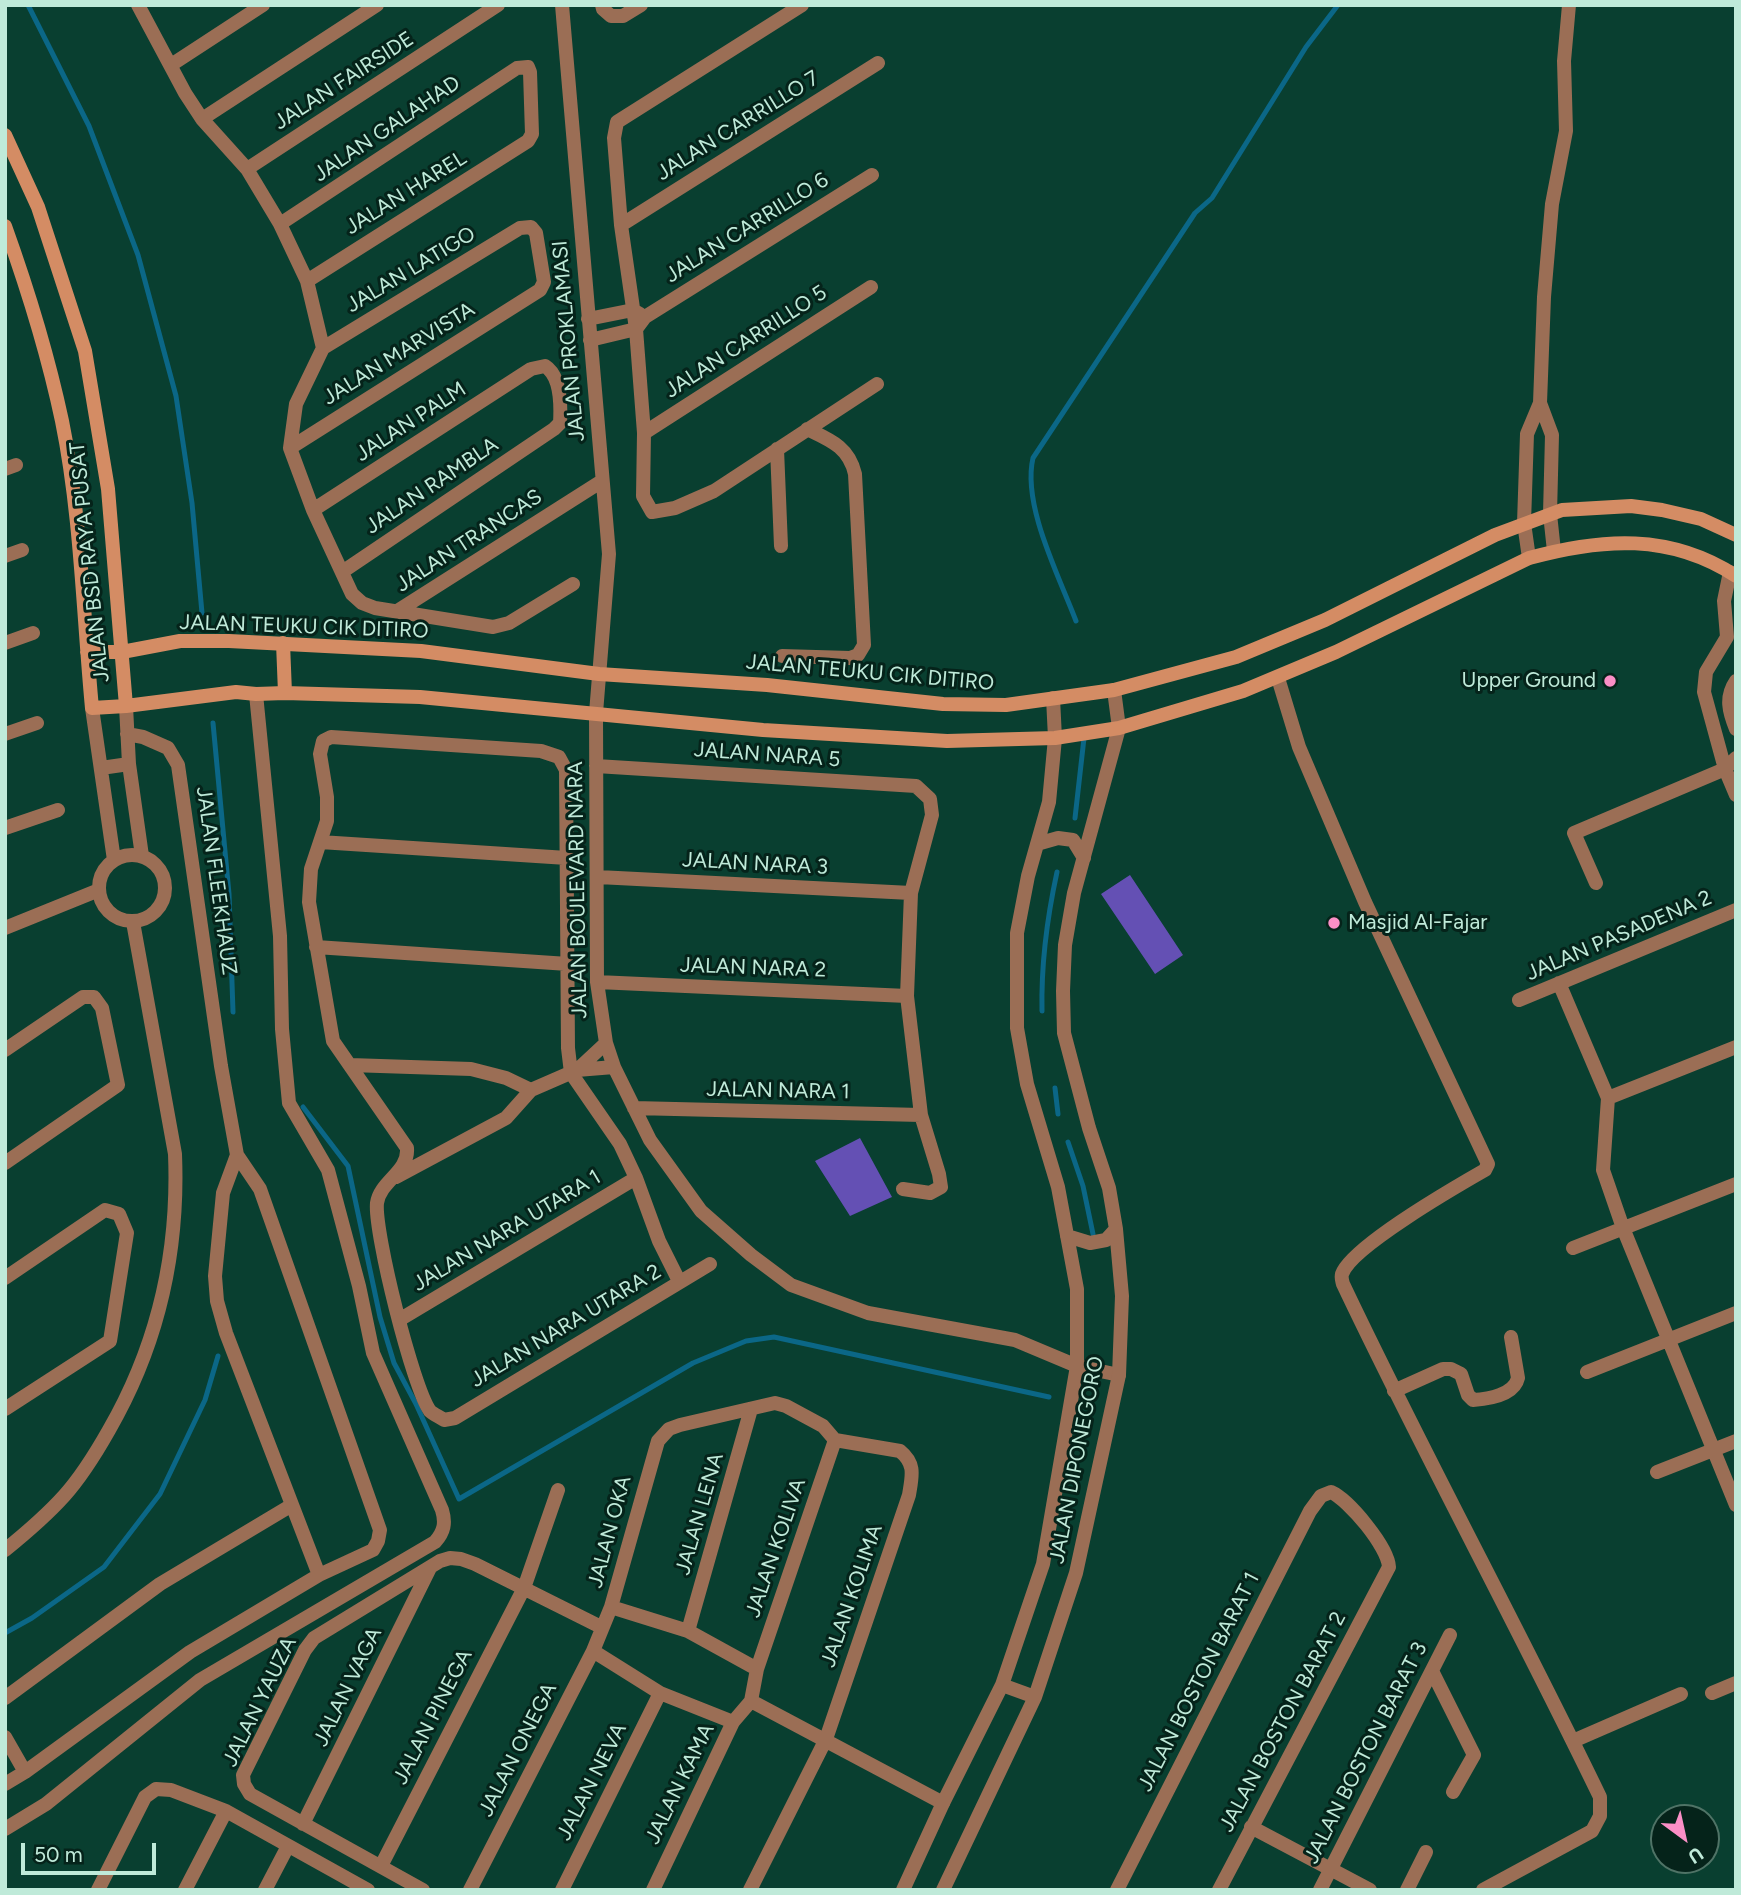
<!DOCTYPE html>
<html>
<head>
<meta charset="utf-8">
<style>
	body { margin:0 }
	#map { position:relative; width:1741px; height:1895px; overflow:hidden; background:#093f30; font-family:Figtree,sans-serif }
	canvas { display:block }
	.frame { position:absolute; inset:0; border:7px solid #bfead9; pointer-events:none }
	.north { position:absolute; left:1650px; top:1804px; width:70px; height:70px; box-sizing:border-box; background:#05231a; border:2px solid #4f7366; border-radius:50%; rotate:147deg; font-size:19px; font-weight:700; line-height:28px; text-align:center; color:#bfead9 }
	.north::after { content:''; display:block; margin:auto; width:24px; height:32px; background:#fa8fc6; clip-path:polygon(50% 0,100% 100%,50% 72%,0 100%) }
	.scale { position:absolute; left:21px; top:1843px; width:135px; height:32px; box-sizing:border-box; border:4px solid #bfead9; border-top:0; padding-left:9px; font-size:21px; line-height:24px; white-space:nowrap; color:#bfead9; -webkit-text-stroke:5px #05231a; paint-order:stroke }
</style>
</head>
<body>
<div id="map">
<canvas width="1741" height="1895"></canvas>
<div class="frame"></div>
<div class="north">U</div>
<div class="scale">50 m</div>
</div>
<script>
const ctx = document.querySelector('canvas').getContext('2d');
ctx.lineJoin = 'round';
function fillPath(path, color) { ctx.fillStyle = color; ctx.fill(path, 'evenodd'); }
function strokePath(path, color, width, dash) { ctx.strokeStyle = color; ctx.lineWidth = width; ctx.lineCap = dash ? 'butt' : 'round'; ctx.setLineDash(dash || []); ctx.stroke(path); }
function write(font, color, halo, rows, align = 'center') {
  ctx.font = font + ' Figtree,sans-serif'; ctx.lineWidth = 6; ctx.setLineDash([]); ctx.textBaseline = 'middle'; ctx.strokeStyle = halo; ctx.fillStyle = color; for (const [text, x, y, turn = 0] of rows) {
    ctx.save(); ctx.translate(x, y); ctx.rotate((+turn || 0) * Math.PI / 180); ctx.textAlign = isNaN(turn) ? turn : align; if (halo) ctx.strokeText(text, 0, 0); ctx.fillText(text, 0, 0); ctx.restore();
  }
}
fillPath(new Path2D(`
	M 1130,875 L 1183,955 L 1155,974 L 1101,894 Z
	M 860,1138 L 892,1197 L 850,1216 L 815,1161 Z`), '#6450b4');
strokePath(new Path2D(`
	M 28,5 L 89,126 L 138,255 L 176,396 L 192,503 L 202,613
	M 1076,621 C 1059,576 1022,505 1033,458 L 1195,213 L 1212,198 L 1306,47 L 1338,5
	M 213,723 L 229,894 L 233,1012
	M 1075,818 L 1084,738
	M 1042,1011 C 1041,963 1047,918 1057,872
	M 1055,1088 L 1058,1114
	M 303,1107 L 348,1166 L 380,1317 L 394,1363 L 416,1404 L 459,1499 L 693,1363 L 746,1341 L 774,1337 L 1049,1397
	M 1068,1142 L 1083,1186 L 1093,1234
	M 5,1633 L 32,1618 L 104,1567 L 160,1494 L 205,1400 L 218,1356`), '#0b6787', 5);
strokePath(new Path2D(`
	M 138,5 L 185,93 L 202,119 L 247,169 L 280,224 L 307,281 L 323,348 L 296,404 L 290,448 L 313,510 L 352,594 L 362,603 L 375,608 L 493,627 L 509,623 L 573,584
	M 562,5 L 609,554 L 596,713 L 597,982 L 606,1043 L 614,1067 L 650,1140 L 701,1211 L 751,1255 L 791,1285 L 868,1313 L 1015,1340 L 1077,1366 L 1119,1375
	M 602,5 L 603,9 L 611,16 L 623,16 L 641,5
	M 802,5 L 617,122 L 614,138 L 621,225 L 636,329 L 644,433 L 643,496 L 652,512 L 675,508 L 714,491 L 877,384
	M 171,65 L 263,5
	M 202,119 L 377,5
	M 247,169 L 498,5
	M 280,224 L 517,68 L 528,67 L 530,72 L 532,134 L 528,141 L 307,281
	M 621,225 L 878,63
	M 588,319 L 633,310 L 640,314
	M 590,340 L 636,329 L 645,317 L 872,175
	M 1540,403 L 1552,435 L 1550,514 L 1554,551
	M 644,433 L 871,287
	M 290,448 L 540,290 L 544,282 L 536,233 L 531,227 L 520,228 L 323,348
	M 777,449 L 781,546
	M 5,469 L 16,465
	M 313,510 L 531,369 L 545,366 C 561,376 561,406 560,423 L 554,429 L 342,572
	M 5,556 L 22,550
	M 1529,558 L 1524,523 L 1527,434 L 1540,403 L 1544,297 L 1552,204 L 1566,131 L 1564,61 L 1569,5
	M 1730,572 L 1724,601 L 1727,637 L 1706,672 L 1704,692 L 1725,769 L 1736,795
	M 399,610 L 602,481
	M 5,643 L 33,633
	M 782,656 L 850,658 L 858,655 L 864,645 L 855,474 C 849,447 830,440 807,429
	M 1278,678 L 1299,747 L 1365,902 L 1488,1164 L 1485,1170 C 1457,1186 1351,1247 1342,1274 C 1341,1278 1342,1280 1343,1284 C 1425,1457 1517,1625 1600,1797 L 1600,1816 L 1592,1831 L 1483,1890
	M 1736,681 C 1725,697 1729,712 1736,729
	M 126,706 L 129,764 L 142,856
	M 92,708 L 114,860
	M 5,734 L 37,723
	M 596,766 L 916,786 L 930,799 L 932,815 L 911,893 L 907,996 L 921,1115 L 939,1174 L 941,1187 L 930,1193 L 903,1189
	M 101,768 L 129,764
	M 5,828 L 58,810
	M 320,842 L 567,858
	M99 888a33 33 0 1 1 66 0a33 33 0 1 1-66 0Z
	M 598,877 L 911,893
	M 1596,883 L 1574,833 L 1725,769 L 1736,758
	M 5,928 L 99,890
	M 316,947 L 568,964
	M 597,982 L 907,996
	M 1559,983 L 1608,1098 L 1603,1170 L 1623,1228 L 1736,1505
	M 1519,1000 L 1736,910
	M 5,1050 L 83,997 L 94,997 L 102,1008 L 118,1085 L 5,1163
	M 350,1065 L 471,1069 L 506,1078 L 531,1090
	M 577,1070 L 606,1043
	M 1608,1098 L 1736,1047
	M 634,1108 L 921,1115
	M 237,1155 L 223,1193 L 215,1276 L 217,1301 L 226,1333 L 319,1575
	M 396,1177 L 506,1118 L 531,1090 L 577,1070 L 614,1067
	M 1573,1248 L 1736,1184
	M 5,1278 L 105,1210 L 119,1214 L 127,1233 L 110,1341 L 5,1409
	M 679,1281 L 659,1241 L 636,1178 L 620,1144 L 571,1073 L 568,1048 L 566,770 L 559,757 L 541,751 L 331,737 L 323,741 L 320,754 L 327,797 L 327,821 L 311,869 L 309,902 L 333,1041 L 407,1148 C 409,1172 380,1181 377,1203 C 374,1232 413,1388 430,1411 C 433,1414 440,1417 444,1420 L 455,1418 L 710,1264
	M 399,1320 L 636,1178
	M 1587,1372 L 1736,1313
	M 1394,1391 L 1443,1369 L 1451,1369 L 1461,1374 L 1468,1395 L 1473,1400 C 1488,1399 1514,1395 1518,1378 L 1511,1337
	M 1657,1472 L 1736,1441
	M 5,1550 C 26,1533 46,1516 64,1496 C 82,1476 96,1453 109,1430 C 158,1345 179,1252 175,1154 L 133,922
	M 611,1607 L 688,1631 L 757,1669
	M 688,1631 L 751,1409
	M 593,1651 L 660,1693 L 733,1722
	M 1432,1671 L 1474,1755 L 1453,1792
	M 1712,1693 L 1736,1683
	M 5,1698 L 160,1584 L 292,1505
	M 751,1701 L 757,1669 L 835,1440
	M 751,1701 L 943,1803
	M 5,1737 L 25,1772
	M 1573,1741 L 1681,1694
	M 5,1784 L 25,1772 L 190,1652 L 319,1575 L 373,1550 L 378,1541 L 380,1530 L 260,1189 L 237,1155 L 221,1066 L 178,765 L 168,748 L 143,737 L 127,734
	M 303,1824 L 430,1568
	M 1251,1827 L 1370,1890
	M 5,1829 L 46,1804 L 200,1680 L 435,1542 C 444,1532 446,1523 442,1510 L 373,1353 L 359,1286 L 328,1170 L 289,1103 L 282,1029 L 280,936 L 256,694
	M 381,1866 L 524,1588 L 558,1490
	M 98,1890 L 145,1797 L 156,1789 L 171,1790 L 226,1811 L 368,1890
	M 185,1890 L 226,1811
	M 265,1890 L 288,1846
	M 423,1890 L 250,1794 L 244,1784 L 243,1775 L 305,1650 L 314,1638 L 440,1561 L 450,1558 L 461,1559 L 475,1564 L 601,1627
	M 470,1890 L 593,1651 L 611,1607 L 658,1441 L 669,1429 L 680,1425 L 775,1403 L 786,1406 L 823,1426 L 835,1440 L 900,1451 C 916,1464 912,1476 909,1495 L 826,1739 L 750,1890
	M 562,1890 L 660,1693
	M 653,1890 L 733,1722 L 751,1701
	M 1117,1890 L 1310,1511 L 1321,1496 L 1331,1492 C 1349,1500 1388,1547 1389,1567 L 1219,1890
	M 1320,1890 L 1450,1635
	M 1407,1890 L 1426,1852`), '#9b6e55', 14);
strokePath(new Path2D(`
	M 1037,844 L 1058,838 L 1073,840 L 1084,858
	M 1067,1236 L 1090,1243 L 1106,1240 L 1116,1229
	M 1002,1685 L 1035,1697
	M 903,1890 L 943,1803 L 1002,1685 L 1043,1564 L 1077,1366 L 1077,1289 L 1058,1187 L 1027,1084 L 1017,1028 L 1017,933 L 1028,876 L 1049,802 L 1055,738 L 1053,698
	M 943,1890 L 1035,1697 L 1076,1573 L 1119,1375 L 1122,1296 L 1116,1229 L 1109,1188 L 1089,1128 L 1064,1033 L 1063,991 L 1065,945 L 1074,893 L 1119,728 L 1114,690`), '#9b6e55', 14);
strokePath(new Path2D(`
	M 5,135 L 38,207 L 85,351 L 108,489 L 126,706
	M 5,226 C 28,290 48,355 62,421 C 81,514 83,613 92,708 L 126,706 L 236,692 L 256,694 L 285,693 L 420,697 L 763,730 L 947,741 L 1055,738 L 1119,728 L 1243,691 L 1336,652 L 1529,558 C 1602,538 1670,533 1736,576
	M 283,643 L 285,693
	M 87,652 L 122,652 L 180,641 L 229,641 L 421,651 L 599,674 L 767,685 L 943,704 L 1006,705 L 1114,690 L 1236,657 L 1325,620 L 1495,535 L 1562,510 L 1631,506 L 1662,510 L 1701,519 L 1736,535`), '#d48c64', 14);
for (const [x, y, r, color] of [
	[1610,681,7,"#fa8fc6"],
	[1334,923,7,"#fa8fc6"]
]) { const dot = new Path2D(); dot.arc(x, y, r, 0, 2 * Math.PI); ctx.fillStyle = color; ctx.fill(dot); strokePath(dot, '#05231a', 2.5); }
write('21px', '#bfead9', '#05231a', [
	["JALAN FAIRSIDE",344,81,-33],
	["JALAN CARRILLO 7",738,126,-32],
	["JALAN GALAHAD",387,129,-34],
	["JALAN HAREL",406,193,-32],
	["JALAN CARRILLO 6",747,228,-32],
	["JALAN LATIGO",411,270,-31],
	["JALAN PROKLAMASI",569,341,-95],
	["JALAN CARRILLO 5",746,342,-33],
	["JALAN MARVISTA",399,354,-32],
	["JALAN PALM",411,422,-33],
	["JALAN RAMBLA",432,486,-34],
	["JALAN TRANCAS",469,541,-33],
	["JALAN BSD RAYA PUSAT",90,562,-96],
	["JALAN TEUKU CIK DITIRO",304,627,2],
	["JALAN TEUKU CIK DITIRO",870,673,5],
	["JALAN NARA 5",767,755,4],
	["JALAN NARA 3",755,864,3],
	["JALAN FLEEKHAUZ",216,881,82],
	["JALAN BOULEVARD NARA",578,890,-91],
	["JALAN PASADENA 2",1619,936,-23],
	["JALAN NARA 2",753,968,2],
	["JALAN NARA 1",778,1091,1],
	["JALAN NARA UTARA 1",507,1231,-31],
	["JALAN NARA UTARA 2",566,1326,-31],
	["JALAN DIPONEGORO",1077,1460,-79],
	["JALAN LENA",700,1514,-74],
	["JALAN OKA",610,1532,-75],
	["JALAN KOLIVA",776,1548,-71],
	["JALAN KOLIMA",852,1596,-71],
	["JALAN BOSTON BARAT 1",1199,1682,-63],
	["JALAN VAGA",348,1687,-64],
	["JALAN YAUZA",260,1702,-64],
	["JALAN PINEGA",433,1717,-63],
	["JALAN BOSTON BARAT 2",1283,1722,-62],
	["JALAN ONEGA",518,1750,-63],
	["JALAN BOSTON BARAT 3",1366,1753,-63],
	["JALAN NEVA",592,1782,-63],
	["JALAN KAMA",680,1784,-64]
]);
write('21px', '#bfead9', '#05231a', [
	["Upper Ground",1596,681],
	["Masjid Al-Fajar",1348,923,"left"]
], 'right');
</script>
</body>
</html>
